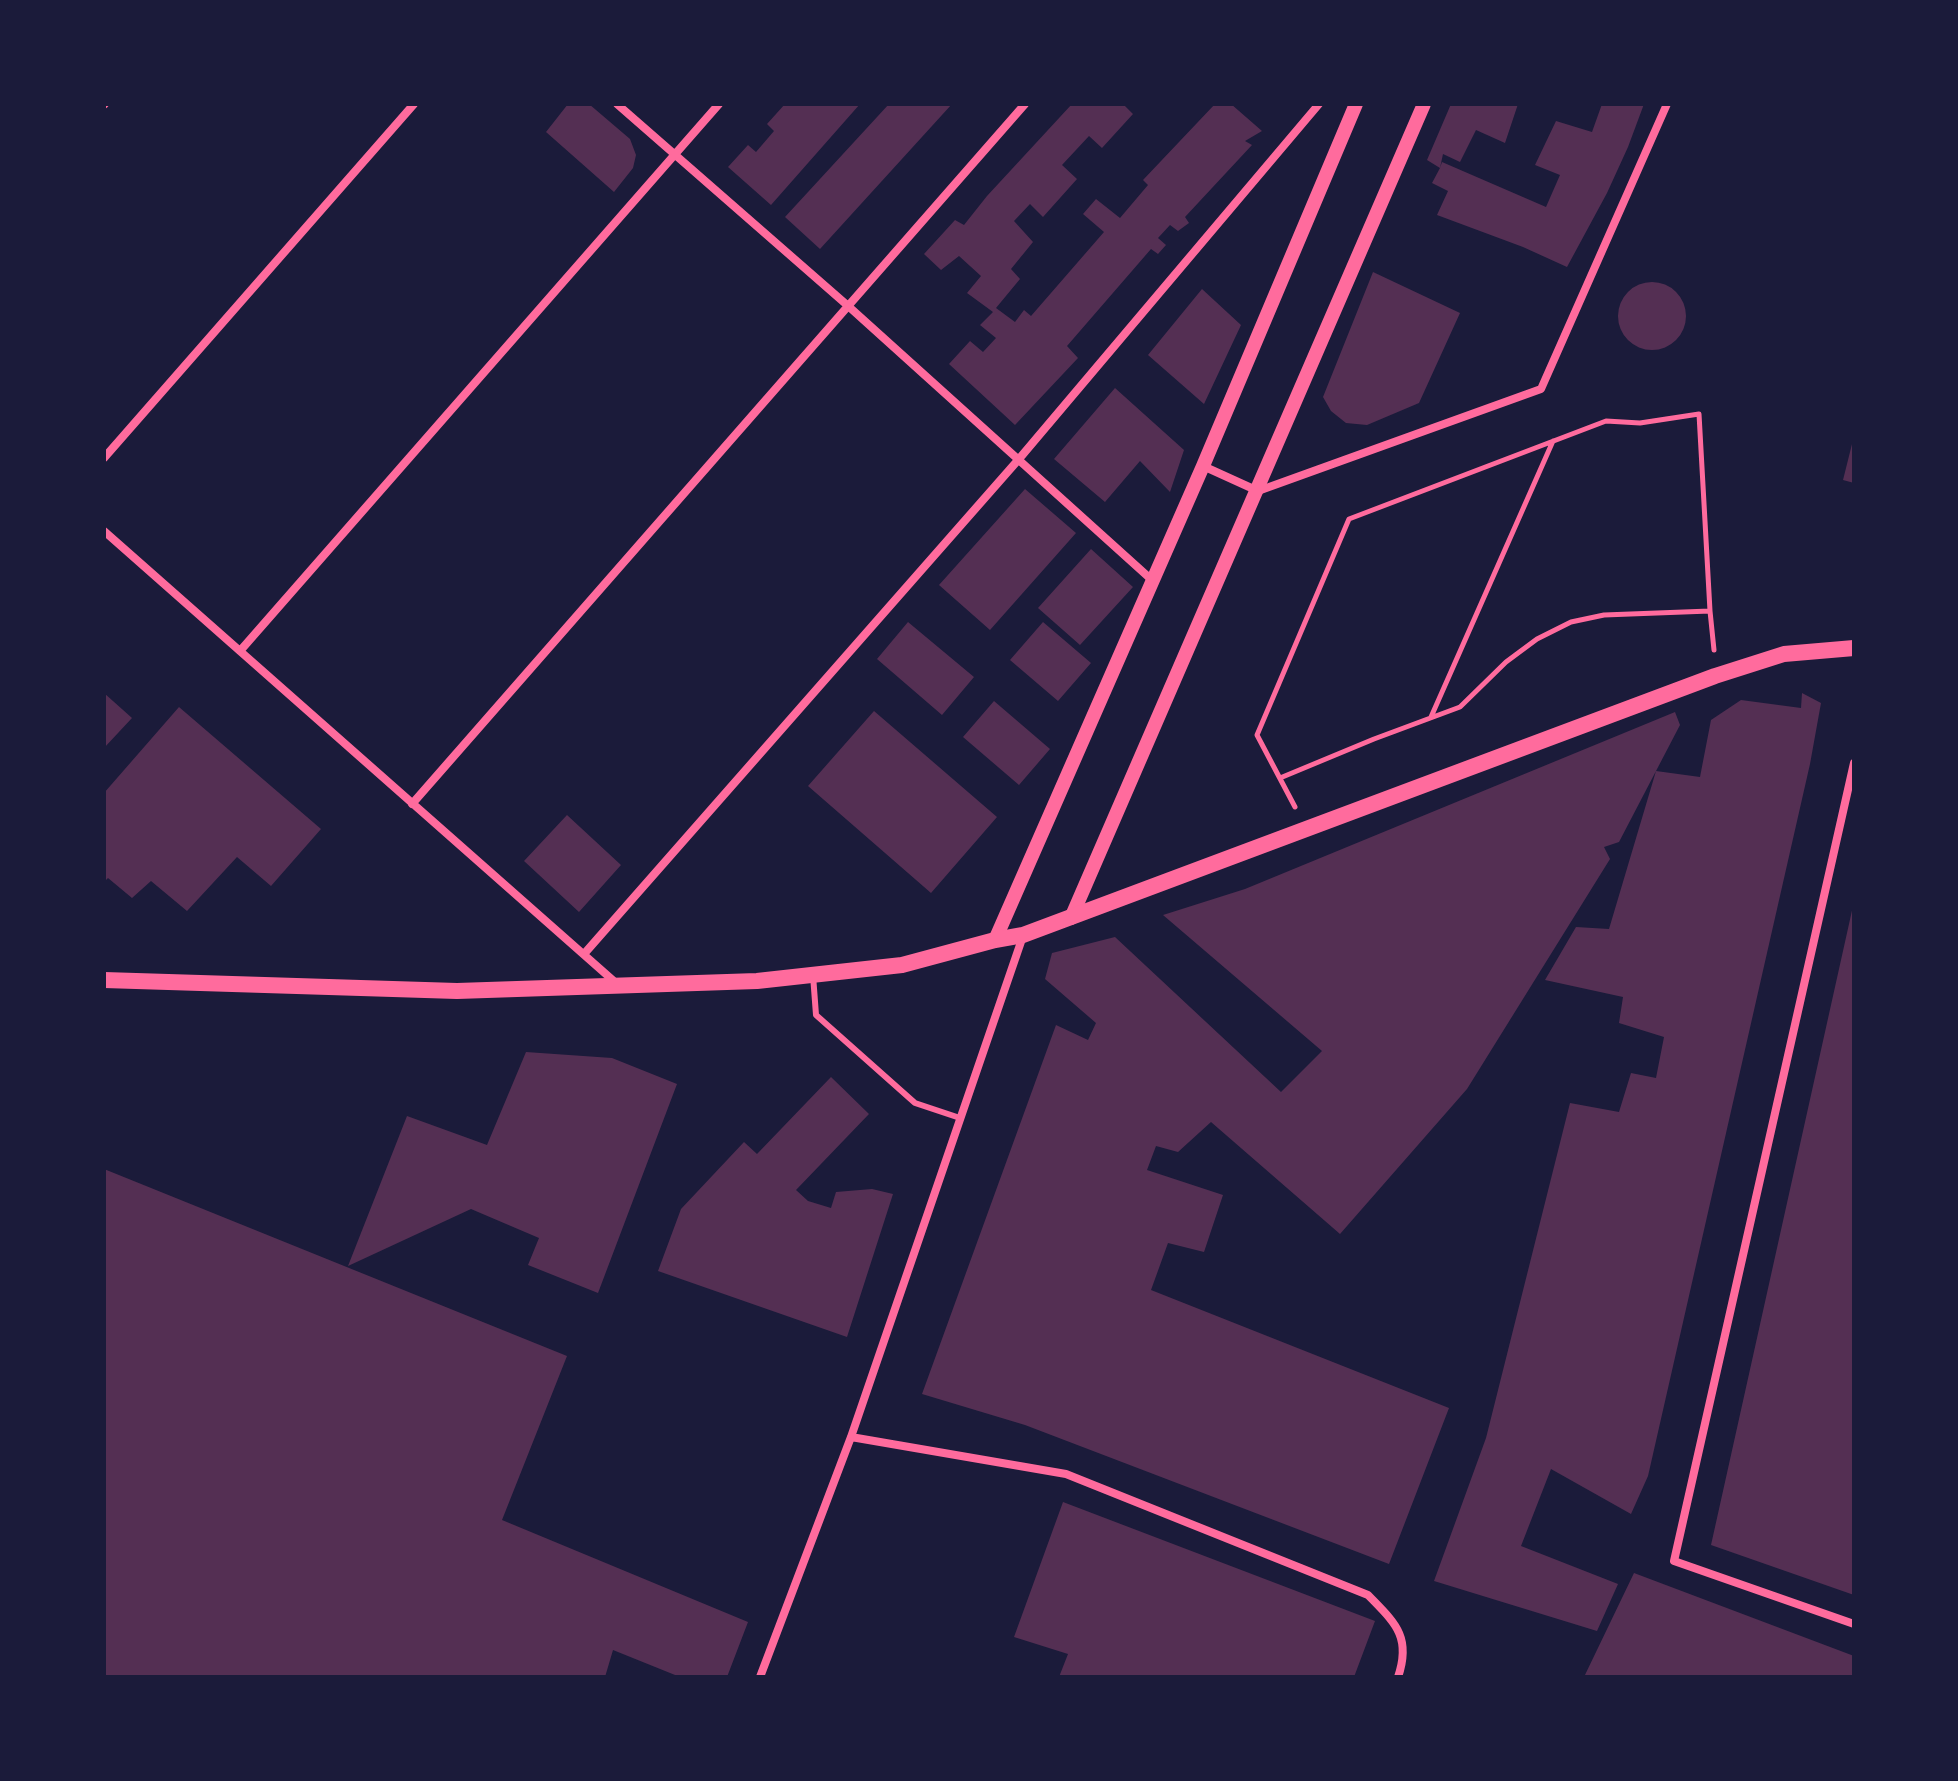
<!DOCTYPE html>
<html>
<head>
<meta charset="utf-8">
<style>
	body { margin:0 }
	#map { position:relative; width:1958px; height:1781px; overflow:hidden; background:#1b1b3a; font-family:"Exo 2",sans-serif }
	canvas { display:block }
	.frame { position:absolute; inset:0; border:106px solid #1b1b3a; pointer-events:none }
</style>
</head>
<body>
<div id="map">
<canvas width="1958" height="1781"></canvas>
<div class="frame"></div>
</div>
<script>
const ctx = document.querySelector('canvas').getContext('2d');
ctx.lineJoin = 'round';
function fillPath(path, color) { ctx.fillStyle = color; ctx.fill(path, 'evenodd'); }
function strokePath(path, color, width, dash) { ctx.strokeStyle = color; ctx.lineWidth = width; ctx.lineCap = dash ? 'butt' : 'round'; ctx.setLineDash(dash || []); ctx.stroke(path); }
fillPath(new Path2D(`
	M 568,104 L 589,104 L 630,139 L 636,155 L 633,168 L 614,192 L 546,132 Z
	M 785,104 L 860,104 L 771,205 L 728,167 L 748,145 L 756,152 L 774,131 L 767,124 Z
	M 889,104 L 952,104 L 820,249 L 785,217 Z
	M 1072,104 L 1123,104 L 1133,114 L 1102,148 L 1089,136 L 1062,165 L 1077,179 L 1043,217 L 1030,204 L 1014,221 L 1033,242 L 1011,269 L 1020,279 L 996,308 L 1015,322 L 1024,310 L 1031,316 L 1104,232 L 1083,214 L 1096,199 L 1120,218 L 1148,185 L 1143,180 L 1215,104 L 1231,104 L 1262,131 L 1245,141 L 1252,145 L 1185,217 L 1189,223 L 1178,231 L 1170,225 L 1158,238 L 1166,245 L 1158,254 L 1151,249 L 1067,346 L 1078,358 L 1015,425 L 949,364 L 970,341 L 983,352 L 996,338 L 980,325 L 993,312 L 967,293 L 981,276 L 959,256 L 941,270 L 924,254 L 955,220 L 964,225 L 987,196 Z
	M 1451,104 L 1518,104 L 1505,143 L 1476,130 L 1460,162 L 1443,154 L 1440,168 L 1442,162 L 1546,207 L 1560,175 L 1535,165 L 1556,121 L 1592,132 L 1602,104 L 1644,104 L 1628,147 L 1607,193 L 1567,267 L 1523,247 L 1437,215 L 1448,191 L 1432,183 L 1440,168 L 1427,160 Z
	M 1373,272 L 1460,313 L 1419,403 L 1367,425 L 1346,423 L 1331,411 L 1323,397 Z
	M1618 316a34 34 0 1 1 68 0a34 34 0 1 1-68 0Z
	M 1202,289 L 1241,325 L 1204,404 L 1148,355 Z
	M 1115,388 L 1184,450 L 1170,492 L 1140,461 L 1105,502 L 1054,459 Z
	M 1853,440 L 1854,440 L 1854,483 L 1843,480 Z
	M 1025,489 L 1076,533 L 990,630 L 939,585 Z
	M 1091,549 L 1133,587 L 1080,645 L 1038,608 Z
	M 908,622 L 974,677 L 942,715 L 877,659 Z
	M 1043,622 L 1091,663 L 1058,701 L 1010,660 Z
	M 104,693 L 132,718 L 104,748 Z
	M 1802,693 L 1821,703 L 1810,764 L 1648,1476 L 1631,1514 L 1551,1469 L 1521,1546 L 1618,1584 L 1597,1631 L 1434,1581 L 1486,1438 L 1570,1103 L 1619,1112 L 1631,1073 L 1656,1078 L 1664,1037 L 1619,1023 L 1623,997 L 1545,980 L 1576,927 L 1609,929 L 1656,771 L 1619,842 L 1604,847 L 1610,859 L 1467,1089 L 1340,1234 L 1211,1122 L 1178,1152 L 1156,1146 L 1147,1170 L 1223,1195 L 1204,1252 L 1168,1243 L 1151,1290 L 1449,1408 L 1389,1564 L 1025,1425 L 922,1394 L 1056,1025 L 1088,1040 L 1096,1023 L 1045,979 L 1052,953 L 1115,937 L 1281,1092 L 1322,1051 L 1163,915 L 1245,889 L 1675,712 L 1680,725 L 1656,771 L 1700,777 L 1711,720 L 1741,700 L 1801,708 Z
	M 994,701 L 1050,749 L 1019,785 L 963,737 Z
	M 179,707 L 321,829 L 271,886 L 237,857 L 187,911 L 151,881 L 132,898 L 108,878 L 104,882 L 104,793 Z
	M 874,711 L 997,817 L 931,893 L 808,786 Z
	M 567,815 L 621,865 L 579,912 L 524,861 Z
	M 1853,906 L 1854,907 L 1854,1595 L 1711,1545 Z
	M 526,1052 L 612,1058 L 677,1084 L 598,1293 L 528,1265 L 539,1238 L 471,1209 L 348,1266 L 407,1116 L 487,1145 Z
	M 831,1077 L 869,1114 L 796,1190 L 808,1201 L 831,1208 L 836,1192 L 872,1189 L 893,1194 L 847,1337 L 658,1271 L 681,1209 L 744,1142 L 757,1154 Z
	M 104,1169 L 567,1356 L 502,1520 L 748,1622 L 727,1677 L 680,1677 L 613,1650 L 605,1677 L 104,1677 Z
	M 1063,1502 L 1375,1621 L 1354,1677 L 1059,1677 L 1068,1654 L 1014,1637 Z
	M 1634,1573 L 1854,1656 L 1854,1677 L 1584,1677 Z`), '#542f53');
strokePath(new Path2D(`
	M 1710,611 L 1714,650
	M 1431,717 L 1553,441
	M 1280,778 L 1374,739 L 1460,707 L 1506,662 L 1537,639 L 1571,622 L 1604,615 L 1710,611 L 1699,414 L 1640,423 L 1606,421 L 1349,519 L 1257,735 L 1295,807`), '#ff6b9d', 5);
strokePath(new Path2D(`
	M 813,975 L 816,1015 L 915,1103 L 960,1118`), '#ff6b9d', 6);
strokePath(new Path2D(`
	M 617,104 L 847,305 L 1153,581
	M 104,105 L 105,104
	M 104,458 L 414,104
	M 1203,466 L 1258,491 L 1541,389 L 1667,104
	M 104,531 L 616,983
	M 240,651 L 719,104
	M 1854,763 L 1674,1561 L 1854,1624
	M 412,804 L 1025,104
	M 584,954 L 1019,459 L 1319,104
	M 851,1437 L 1066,1474 L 1368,1595 C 1394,1622 1412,1636 1398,1677
	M 760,1677 L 851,1437 L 1023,936`), '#ff6b9d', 8);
strokePath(new Path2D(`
	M 1071,918 L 1424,104
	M 995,940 L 1203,466 L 1356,104`), '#ff6b9d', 14);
strokePath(new Path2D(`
	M 104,980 L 457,991 L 757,981 L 902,965 L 995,940 L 1023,935 L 1715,676 L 1784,654 L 1854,648`), '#ff6b9d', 16);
</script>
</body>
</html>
